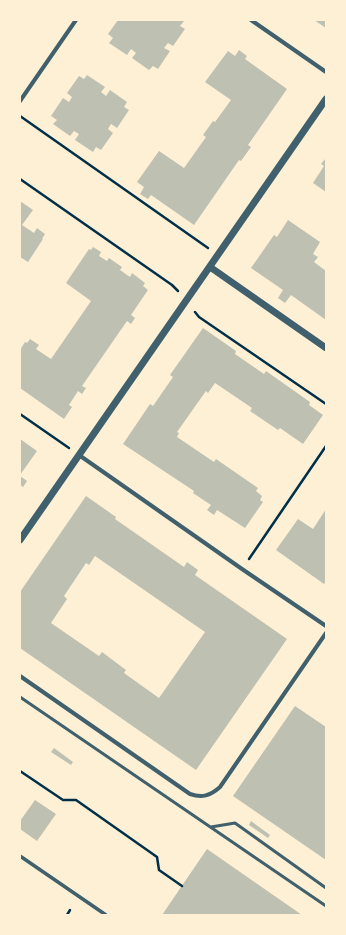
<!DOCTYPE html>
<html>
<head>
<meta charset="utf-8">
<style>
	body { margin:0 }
	#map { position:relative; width:346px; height:935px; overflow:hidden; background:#fdf0d5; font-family:"Open Sans",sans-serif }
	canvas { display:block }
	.frame { position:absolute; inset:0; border:21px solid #fdf0d5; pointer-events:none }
</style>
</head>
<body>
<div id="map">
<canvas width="346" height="935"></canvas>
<div class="frame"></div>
</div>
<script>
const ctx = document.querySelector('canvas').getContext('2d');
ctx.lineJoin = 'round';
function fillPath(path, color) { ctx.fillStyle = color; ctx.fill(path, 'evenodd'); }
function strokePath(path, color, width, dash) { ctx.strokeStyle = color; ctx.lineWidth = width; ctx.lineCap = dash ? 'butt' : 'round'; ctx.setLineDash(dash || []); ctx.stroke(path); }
fillPath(new Path2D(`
	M 118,20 L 183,20 L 184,21 L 180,26 L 185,29 L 173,46 L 168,43 L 164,48 L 170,51 L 158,69 L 153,66 L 149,70 L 132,58 L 136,53 L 131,49 L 127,55 L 109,43 L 113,38 L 108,34 Z
	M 314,20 L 326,20 L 326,28 Z
	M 239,50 L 247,56 L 245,59 L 287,89 L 248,145 L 251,147 L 241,161 L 239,160 L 194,225 L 151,195 L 148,199 L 140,194 L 144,187 L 137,182 L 159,151 L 184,168 L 206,137 L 203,135 L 213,121 L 215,122 L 231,100 L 205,82 L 228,51 L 235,56 Z
	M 87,75 L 105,87 L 101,92 L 106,96 L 110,90 L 127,102 L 124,107 L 129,110 L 117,128 L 111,124 L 108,129 L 113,133 L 101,150 L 96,147 L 93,152 L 75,140 L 79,134 L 74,131 L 70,136 L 53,124 L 57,120 L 51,116 L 63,98 L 69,102 L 72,97 L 67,93 L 79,76 L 84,79 Z
	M 326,158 L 326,192 L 313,183 L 324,166 L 321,164 Z
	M 20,201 L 33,210 L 22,225 L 34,233 L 37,228 L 45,234 L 42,239 L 43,239 L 28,262 L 20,257 Z
	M 288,220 L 320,242 L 313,254 L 318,257 L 314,262 L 326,271 L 326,320 L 291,295 L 285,303 L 278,298 L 283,290 L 251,268 L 274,235 L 277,237 Z
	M 93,247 L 101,252 L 99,256 L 107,261 L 109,258 L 122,267 L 120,270 L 130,277 L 132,273 L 145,283 L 143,286 L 148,290 L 131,315 L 135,318 L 131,324 L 127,321 L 82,386 L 86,388 L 82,394 L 78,391 L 69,405 L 72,407 L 64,419 L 20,388 L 20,350 L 25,342 L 27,343 L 30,339 L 39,345 L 36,349 L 51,359 L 91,301 L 66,283 L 89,249 L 91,250 Z
	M 203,328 L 236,351 L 235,354 L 264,374 L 266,371 L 310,402 L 309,405 L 323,415 L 303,444 L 280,428 L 278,430 L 250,411 L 252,408 L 215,383 L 208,393 L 206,391 L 177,432 L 179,433 L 177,437 L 214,462 L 216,459 L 258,488 L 256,491 L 262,496 L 260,500 L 263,502 L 245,528 L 217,510 L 214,515 L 207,510 L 211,505 L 193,493 L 194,491 L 123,444 L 150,404 L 153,406 L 173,377 L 170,375 Z
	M 20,439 L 37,451 L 20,475 Z
	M 20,476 L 27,481 L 23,487 L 20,485 Z
	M 86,496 L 116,517 L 115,519 L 184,567 L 187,562 L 198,570 L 195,575 L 287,639 L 196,770 L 20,648 L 20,592 ZM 95,556 L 205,632 L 159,698 L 124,673 L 126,670 L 102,652 L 99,656 L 51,623 L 67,599 L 64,596 L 86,563 L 89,565 Z
	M 326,509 L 326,581 L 324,584 L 276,550 L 298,519 L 313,529 Z
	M 295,706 L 326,727 L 326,860 L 233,796 Z
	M 54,748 L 73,762 L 71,765 L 51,752 Z
	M 35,800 L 56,814 L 37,841 L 20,829 L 20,821 Z
	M 251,821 L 270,835 L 268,838 L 249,825 Z
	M 207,849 L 302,915 L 162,915 Z`), '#bec0b2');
strokePath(new Path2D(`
	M 20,116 L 208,248
	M 20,179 L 172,285 L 178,291
	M 195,312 L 199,317 L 326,404
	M 20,414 L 69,448
	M 249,559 L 326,446
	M 20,771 L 63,800 L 76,800 L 157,857 L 159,870 L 182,886
	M 67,915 L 70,910`), '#003049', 2.5);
strokePath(new Path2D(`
	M 20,697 L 326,906
	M 211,827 L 235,823 L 326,888`), '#3f606c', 3);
strokePath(new Path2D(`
	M 20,856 L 106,915`), '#3f606c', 3.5);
strokePath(new Path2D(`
	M 251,20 L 326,72
	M 20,101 L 76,20
	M 79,455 L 242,569 L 326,626
	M 20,676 L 190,794 C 202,798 210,796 220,787 L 326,633`), '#3f606c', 4);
strokePath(new Path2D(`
	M 210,267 L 326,348
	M 20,540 L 326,99`), '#3f606c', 7);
</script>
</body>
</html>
